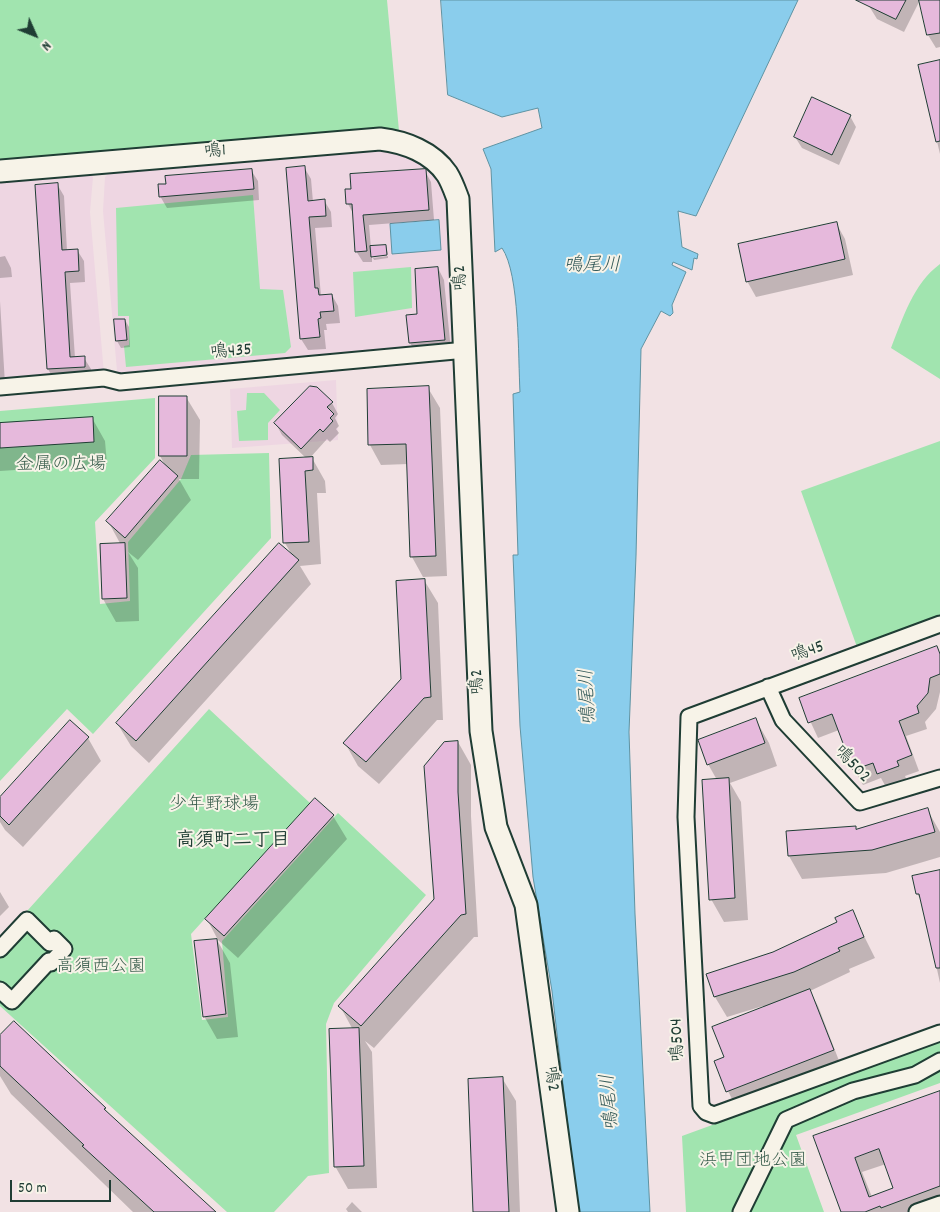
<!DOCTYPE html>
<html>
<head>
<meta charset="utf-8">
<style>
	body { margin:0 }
	#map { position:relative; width:940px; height:1212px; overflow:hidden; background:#f2e2e4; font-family:Dekko,sans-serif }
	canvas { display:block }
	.north { position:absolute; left:10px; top:10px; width:50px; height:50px; -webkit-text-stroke:4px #f7f3e8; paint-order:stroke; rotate:134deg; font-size:14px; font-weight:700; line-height:20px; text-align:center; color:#1f3d34 }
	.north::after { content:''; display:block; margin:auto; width:18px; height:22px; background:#1f3d34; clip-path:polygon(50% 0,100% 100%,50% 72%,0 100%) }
	.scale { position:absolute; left:10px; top:1180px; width:101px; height:22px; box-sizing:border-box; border:2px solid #1f3d34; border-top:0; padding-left:6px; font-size:15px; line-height:18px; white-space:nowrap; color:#1f3d34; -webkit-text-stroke:4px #f7f3e8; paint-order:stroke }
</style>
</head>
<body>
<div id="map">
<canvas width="940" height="1212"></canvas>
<div class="north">N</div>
<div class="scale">50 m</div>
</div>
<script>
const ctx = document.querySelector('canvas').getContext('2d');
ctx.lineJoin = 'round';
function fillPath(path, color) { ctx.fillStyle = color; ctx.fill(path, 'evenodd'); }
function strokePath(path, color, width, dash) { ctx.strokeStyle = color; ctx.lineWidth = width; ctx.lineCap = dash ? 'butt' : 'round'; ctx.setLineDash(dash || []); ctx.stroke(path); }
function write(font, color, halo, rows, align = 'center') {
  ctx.font = font + ' Dekko,"Klee One",sans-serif'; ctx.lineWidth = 4; ctx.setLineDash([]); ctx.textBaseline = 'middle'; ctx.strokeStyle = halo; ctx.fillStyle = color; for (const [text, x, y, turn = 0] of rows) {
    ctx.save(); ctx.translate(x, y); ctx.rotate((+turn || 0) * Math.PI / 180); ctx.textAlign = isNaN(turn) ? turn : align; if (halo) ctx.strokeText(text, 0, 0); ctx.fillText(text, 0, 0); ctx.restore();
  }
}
fillPath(new Path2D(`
	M 384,148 L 411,154 L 428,166 L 444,185 L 452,207 L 455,347 L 124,377 L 117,371 L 103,211 L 105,177 L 112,170 Z
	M 87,172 L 93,177 L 90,212 L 104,374 L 0,383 L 0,179 Z
	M 336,380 L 338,440 L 232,448 L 230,389 Z`), '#eed6e2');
fillPath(new Path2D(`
	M 0,0 L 387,0 L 399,131 L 0,161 Z
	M 253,195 L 260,289 L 283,290 L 291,347 L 285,353 L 126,367 L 124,346 L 129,345 L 129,316 L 118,316 L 116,208 Z
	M 940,264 L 940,379 L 891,348 C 903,318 913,284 940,264 Z
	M 411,267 L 412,308 L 355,317 L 353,272 Z
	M 247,393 L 264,393 L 280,410 L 268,423 L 268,440 L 239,441 L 237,411 L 246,410 Z
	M 155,398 L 155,458 L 95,522 L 100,604 L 130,601 L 128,542 L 181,479 L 191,455 L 269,453 L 271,538 L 93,734 L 67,709 L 0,781 L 0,411 Z
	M 940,441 L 940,617 L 857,647 L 801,491 Z
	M 209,709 L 310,803 L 191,934 L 202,1020 L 228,1017 L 222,941 L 338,813 L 426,895 L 334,1003 L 326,1024 L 329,1173 L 308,1176 L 274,1212 L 227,1212 L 0,1006 L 0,941 Z
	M 940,1042 L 940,1083 L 796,1135 L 824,1212 L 686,1212 L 682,1136 Z`), '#a1e4af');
const water = new Path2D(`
	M 441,0 L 798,0 L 696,216 L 678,211 L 682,247 L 698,254 L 697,259 L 694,258 L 692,270 L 673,262 L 672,265 L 686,272 L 672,305 L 673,313 L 670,316 L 661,311 L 641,349 L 636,556 L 629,732 L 635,914 L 650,1212 L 578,1212 L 552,991 L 533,877 L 520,726 L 513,555 L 518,555 L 513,394 L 520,392 C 518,358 520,274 502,248 L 495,252 L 491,169 L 483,149 L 542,128 L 538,108 L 502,117 L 448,95 Z
	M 439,220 L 441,250 L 392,254 L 390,224 Z`);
fillPath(water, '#8acdec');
strokePath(water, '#5f93a2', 1);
fillPath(new Path2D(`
	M 872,0 L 920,0 L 904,32 L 877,19 L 869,6 Z
	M 921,0 L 940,0 L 940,47 L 936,48 L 928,35 Z
	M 940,61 L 940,154 L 919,66 Z
	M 850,116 L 856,127 L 839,165 L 802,148 L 795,137 Z
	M 304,167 L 311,179 L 313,202 L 324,200 L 331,212 L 332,227 L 315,228 L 321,296 L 332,295 L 338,306 L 340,323 L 326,324 L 327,330 L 324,330 L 326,349 L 308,350 L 301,339 Z
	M 251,170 L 258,181 L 259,200 L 167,208 L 160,196 Z
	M 425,171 L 431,182 L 434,220 L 369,225 L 371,248 L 386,246 L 388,254 L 372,255 L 372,262 L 363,262 L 356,251 L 354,215 L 348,204 L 347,190 Z
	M 57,184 L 64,196 L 67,251 L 77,250 L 84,261 L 85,282 L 70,283 L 75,358 L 84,358 L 91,369 L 91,378 L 54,380 L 48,369 Z
	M 836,223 L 845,239 L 853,275 L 756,297 L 747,281 Z
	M 5,256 L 11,268 L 12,277 L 0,278 L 0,257 Z
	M 388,256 L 388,258 L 374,260 L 373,258 Z
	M 438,268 L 444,280 L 451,351 L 417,354 L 410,343 Z
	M 0,301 L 5,384 L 0,384 Z
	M 125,320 L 129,327 L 130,347 L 121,348 L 117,341 Z
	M 428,388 L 440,408 L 447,576 L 423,577 L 412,557 L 408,464 L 381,465 L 370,445 Z
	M 160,397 L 186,397 L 200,420 L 199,479 L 179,479 L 191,500 L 138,560 L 128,552 L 138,568 L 139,621 L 116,622 L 103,599 L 102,546 L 121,545 L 108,521 L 165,465 L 160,456 Z
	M 332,403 L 338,414 L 335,418 L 339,426 L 336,429 L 339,433 L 330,442 L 327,439 L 309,459 L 312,458 L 325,481 L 326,493 L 317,493 L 321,564 L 300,566 L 311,584 L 149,763 L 131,746 L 117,723 L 292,555 L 285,543 L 307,459 L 282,435 L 276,424 Z
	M 92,418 L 105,441 L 107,464 L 0,471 L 0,424 Z
	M 424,580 L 438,603 L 443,720 L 437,720 L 379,784 L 358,766 L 345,743 L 402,679 Z
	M 936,647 L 940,654 L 940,692 L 936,709 L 925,722 L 927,729 L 906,736 L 919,771 L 905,776 L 907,781 L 887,789 L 881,778 L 863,785 L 854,770 L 839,730 L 818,738 L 800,699 Z
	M 756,720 L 769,743 L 777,766 L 730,783 L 741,802 L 748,920 L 724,922 L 711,899 L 717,780 L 708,764 Z
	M 88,738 L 101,761 L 23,847 L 5,830 L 0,822 L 0,799 Z
	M 458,742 L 471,765 L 471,816 L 478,937 L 474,937 L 374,1048 L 365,1041 L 372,1052 L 377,1188 L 348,1189 L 335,1166 L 353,1030 L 340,1006 L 436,900 Z
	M 316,800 L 333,816 L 347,839 L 238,958 L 218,940 L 207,919 Z
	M 927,809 L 940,832 L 940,857 L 886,873 L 802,879 L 789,856 L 787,832 L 855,827 L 857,830 Z
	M 940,872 L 940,983 L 922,901 L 917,894 Z
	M 0,892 L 9,907 L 0,916 Z
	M 852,912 L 875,958 L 849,969 L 850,972 L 810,991 L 818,1006 L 841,1066 L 736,1107 L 728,1091 L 726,1058 L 764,1008 L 763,1006 L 727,1017 L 715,997 L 708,974 L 773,953 L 838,922 Z
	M 217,940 L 230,963 L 238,1037 L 217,1039 L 204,1016 Z
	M 0,1037 L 105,1109 L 109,1115 L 214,1212 L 133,1212 L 11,1094 L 0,1076 Z
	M 502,1078 L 516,1101 L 520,1212 L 475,1212 Z
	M 940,1092 L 940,1203 L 914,1212 L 842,1212 L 815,1137 ZM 886,1164 L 895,1189 L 872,1197 L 862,1172 Z
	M 352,1202 L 362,1212 L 348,1212 L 346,1209 Z`), '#0003');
const building = new Path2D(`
	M 856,0 L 906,0 L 896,19 Z
	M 919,0 L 940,0 L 940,33 L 927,35 Z
	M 940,60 L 940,141 L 936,142 L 918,65 Z
	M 812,97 L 851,115 L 832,155 L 794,137 Z
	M 305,166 L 308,201 L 325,199 L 326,216 L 309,217 L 315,288 L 318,288 L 319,295 L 332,294 L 334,311 L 320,312 L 321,318 L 318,319 L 320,337 L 300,339 L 286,168 Z
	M 252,169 L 254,189 L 159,197 L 158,184 L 166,184 L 165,176 Z
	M 426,169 L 429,210 L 363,215 L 367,251 L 355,252 L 352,204 L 346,204 L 345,189 L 351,189 L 350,174 Z
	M 58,183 L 62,250 L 78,249 L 79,271 L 65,272 L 70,357 L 85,356 L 85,367 L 47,369 L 35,185 Z
	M 837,222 L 845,259 L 746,282 L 738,244 Z
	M 386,245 L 387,255 L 371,257 L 370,246 Z
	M 438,267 L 445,340 L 409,343 L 406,315 L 417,314 L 415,269 Z
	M 114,319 L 125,319 L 127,340 L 116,341 Z
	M 310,386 L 317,387 L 333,402 L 327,407 L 334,414 L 330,418 L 333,421 L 323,432 L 320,429 L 301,449 L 274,423 Z
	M 429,386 L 436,556 L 410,557 L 406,444 L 368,445 L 367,389 Z
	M 159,396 L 187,396 L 187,456 L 159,456 Z
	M 93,417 L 94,442 L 0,448 L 0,423 Z
	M 313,457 L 313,470 L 305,471 L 309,542 L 283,543 L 279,459 Z
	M 160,460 L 178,476 L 125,538 L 106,521 Z
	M 125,543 L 127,598 L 102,599 L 100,544 Z
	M 279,543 L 299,560 L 136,741 L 116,723 Z
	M 425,579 L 431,697 L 424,698 L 366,762 L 343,743 L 401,679 L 396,581 Z
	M 937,646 L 940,654 L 940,674 L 930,678 L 928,693 L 917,706 L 919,713 L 899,721 L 912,755 L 897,761 L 899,766 L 877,774 L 873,763 L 853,770 L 832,714 L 808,723 L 799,698 Z
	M 756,718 L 765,743 L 707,765 L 698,740 Z
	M 70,720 L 89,737 L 9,825 L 0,816 L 0,797 Z
	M 458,741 L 458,792 L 466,914 L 461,915 L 361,1026 L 338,1006 L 434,899 L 424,766 L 444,742 Z
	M 729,778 L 735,898 L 709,900 L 702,780 Z
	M 315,798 L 334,815 L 224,936 L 205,919 Z
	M 928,808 L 935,832 L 872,850 L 788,856 L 786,831 L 856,826 L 856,829 Z
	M 940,870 L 940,968 L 936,968 L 919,894 L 916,894 L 912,876 Z
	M 853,910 L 864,937 L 838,948 L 840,951 L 794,972 L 714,997 L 706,974 L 773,952 L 837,922 L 835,918 Z
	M 217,939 L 226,1014 L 203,1017 L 194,941 Z
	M 810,989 L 834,1050 L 726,1092 L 714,1061 L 724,1057 L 712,1027 Z
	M 14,1021 L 106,1108 L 104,1109 L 216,1212 L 154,1212 L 82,1146 L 84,1145 L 0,1066 L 0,1035 Z
	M 359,1028 L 364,1166 L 334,1167 L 329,1029 Z
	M 503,1077 L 509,1212 L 473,1212 L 468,1079 Z
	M 940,1091 L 940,1186 L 881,1208 L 880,1206 L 865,1212 L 841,1212 L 813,1136 ZM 879,1149 L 893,1188 L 869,1197 L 855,1158 Z`);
fillPath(building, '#e6b9dc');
strokePath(building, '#1f3d34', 1);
const street = new Path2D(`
	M 0,387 L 104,378 L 120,382 L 466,350
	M 940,624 L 689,717 L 686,817 L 701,1106 L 706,1112 L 714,1115 L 940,1033
	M 768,687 L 783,720 L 860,802 L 940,778
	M 0,949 L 27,920 L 50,943 L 54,939 L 64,949 L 51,963 L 49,961 L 12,1001 L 0,990
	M 741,1212 L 786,1120 L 853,1091 L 915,1075 L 940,1061
	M 917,1212 L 940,1204`);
const secondary = new Path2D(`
	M 0,171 L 380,139 C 405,142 432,152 447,174 C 452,182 455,191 458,199 L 481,731 L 496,827 L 526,905 L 568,1212`);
strokePath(street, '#1f3d34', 19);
strokePath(secondary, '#1f3d34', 25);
strokePath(street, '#f7f3e8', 15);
strokePath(secondary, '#f7f3e8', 21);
write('18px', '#1f3d34', '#f7f3e8', [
	["鳴1",215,153,-5],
	["鳴2",462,278,-93],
	["鳴435",231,353,-5],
	["鳴45",808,653,-20],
	["鳴2",479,682,-92],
	["鳴502",851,765,46],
	["鳴504",679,1040,-93],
	["鳴2",550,1079,82]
]);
write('18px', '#395e4d', '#f7f3e8', [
	["金属の広場",61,467],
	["少年野球場",214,807],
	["高須西公園",101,969],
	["浜甲団地公園",753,1163]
]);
write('italic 19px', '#345a59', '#f7f3e8', [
	["鳴尾川",592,267],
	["鳴尾川",590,697,-93],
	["鳴尾川",612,1102,-95]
]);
write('bold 19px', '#1f3d34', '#f7f3e8', [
	["高須町二丁目",233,842]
]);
</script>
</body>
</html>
